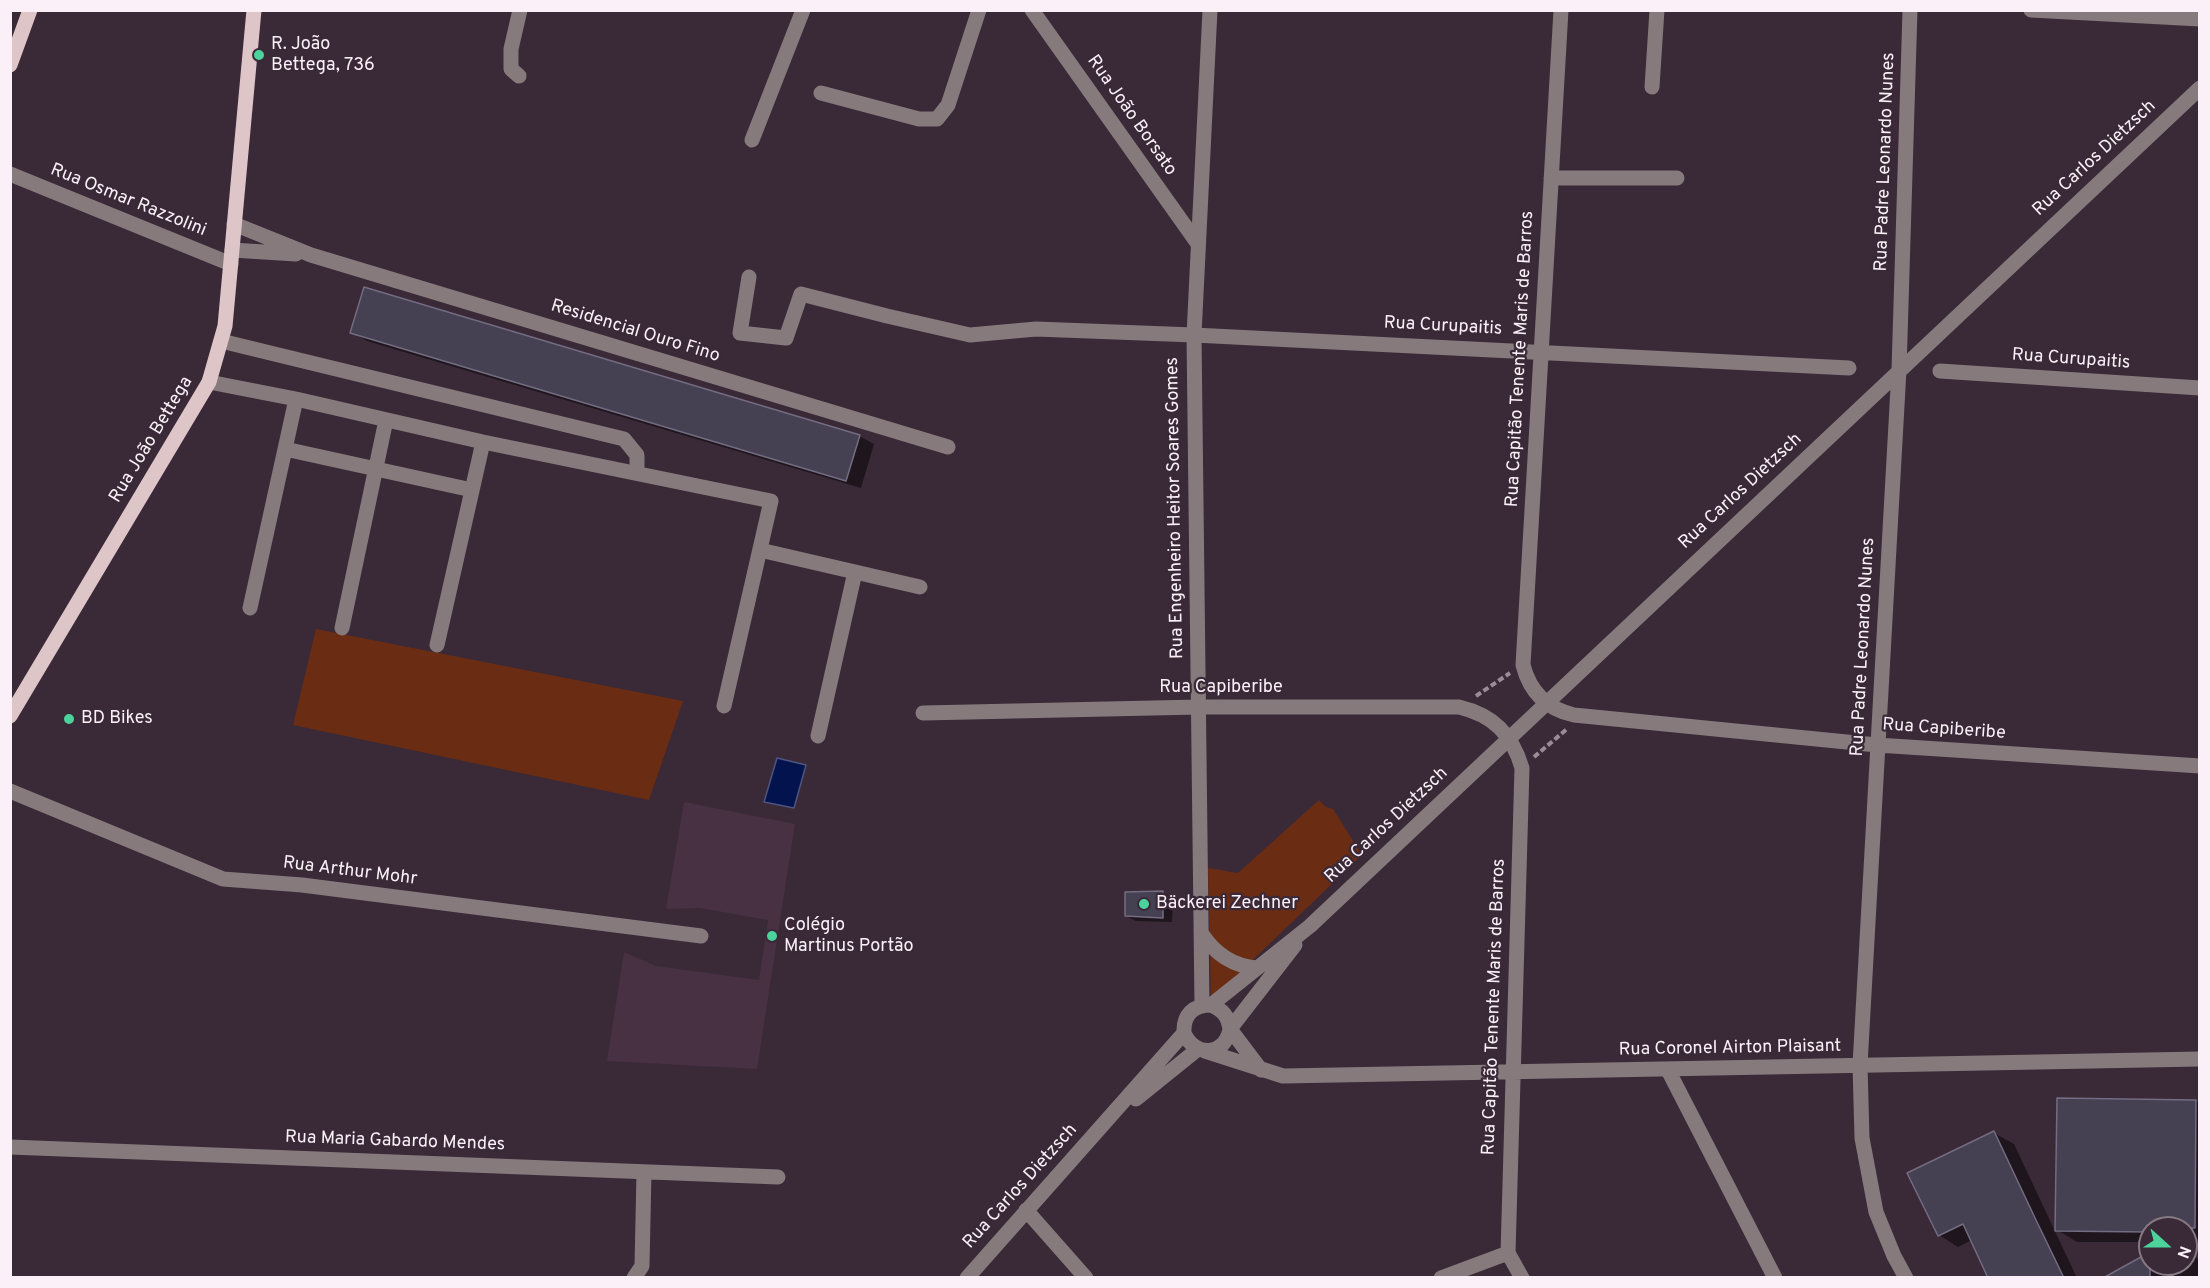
<!DOCTYPE html>
<html>
<head>
<meta charset="utf-8">
<style>
	body { margin:0 }
	#map { position:relative; width:2210px; height:1288px; overflow:hidden; background:#3a2937; font-family:Overpass,sans-serif }
	canvas { display:block }
	.frame { position:absolute; inset:0; border:12px solid #fbf0f8; pointer-events:none }
	.north { position:absolute; left:2138px; top:1216px; width:60px; height:60px; box-sizing:border-box; background:#3a2937; border:2px solid #877984; border-radius:50%; rotate:111deg; font-size:16px; font-weight:700; line-height:24px; text-align:center; color:#fbf0f8 }
	.north::after { content:''; display:block; margin:auto; width:21px; height:27px; background:#4cd39b; clip-path:polygon(50% 0,100% 100%,50% 72%,0 100%) }
</style>
</head>
<body>
<div id="map">
<canvas width="2210" height="1288"></canvas>
<div class="frame"></div>
<div class="north">N</div>
</div>
<script>
const ctx = document.querySelector('canvas').getContext('2d');
ctx.lineJoin = 'round';
function fillPath(path, color) { ctx.fillStyle = color; ctx.fill(path, 'evenodd'); }
function strokePath(path, color, width, dash) { ctx.strokeStyle = color; ctx.lineWidth = width; ctx.lineCap = dash ? 'butt' : 'round'; ctx.setLineDash(dash || []); ctx.stroke(path); }
function write(font, color, halo, rows, align = 'center') {
  ctx.font = font + ' Overpass,sans-serif'; ctx.lineWidth = 4.5; ctx.setLineDash([]); ctx.textBaseline = 'middle'; ctx.strokeStyle = halo; ctx.fillStyle = color; for (const [text, x, y, turn = 0] of rows) {
    ctx.save(); ctx.translate(x, y); ctx.rotate((+turn || 0) * Math.PI / 180); ctx.textAlign = isNaN(turn) ? turn : align; if (halo) ctx.strokeText(text, 0, 0); ctx.fillText(text, 0, 0); ctx.restore();
  }
}
fillPath(new Path2D(`
	M 684,802 L 795,824 L 757,1069 L 607,1061 L 624,952 L 656,966 L 759,980 L 768,920 L 700,908 L 666,909 Z`), '#473143');
fillPath(new Path2D(`
	M 316,629 L 683,701 L 649,800 L 293,725 Z
	M 1319,800 L 1326,807 L 1333,809 L 1362,855 L 1211,1000 L 1208,868 L 1238,873 Z`), '#6a2d14');
const water = new Path2D(`
	M 777,758 L 806,765 L 794,808 L 764,802 Z`);
fillPath(water, '#03134d');
strokePath(water, '#4d5580', 1.5);
fillPath(new Path2D(`
	M 352,332 L 859,436 L 874,444 L 861,488 L 367,341 Z
	M 1163,892 L 1173,898 L 1172,922 L 1136,921 L 1126,916 L 1126,894 Z
	M 2059,1100 L 2196,1101 L 2200,1103 L 2200,1243 L 2186,1243 L 2186,1228 L 2150,1228 L 2150,1242 L 2077,1242 L 2057,1230 Z
	M 1994,1133 L 2014,1144 L 2077,1278 L 1990,1278 L 1972,1240 L 1958,1247 L 1939,1235 Z
	M 2186,1247 L 2193,1252 L 2200,1263 L 2200,1278 L 2117,1278 L 2150,1253 L 2150,1264 L 2186,1264 Z`), '#0007');
const building = new Path2D(`
	M 364,287 L 860,435 L 846,481 L 350,333 Z
	M 1163,891 L 1163,918 L 1125,916 L 1125,892 Z
	M 2057,1098 L 2196,1100 L 2195,1228 L 2150,1228 L 2150,1232 L 2055,1231 Z
	M 1994,1131 L 2036,1220 L 2064,1278 L 1988,1278 L 1963,1224 L 1938,1236 L 1907,1173 Z
	M 2150,1252 L 2150,1278 L 2103,1278 Z`);
fillPath(building, '#464053');
strokePath(building, '#736c82', 1.5);
strokePath(new Path2D(`
	M 1476,696 L 1510,673
	M 1534,757 L 1567,729`), '#9a8c97', 4, [6, 3]);
strokePath(new Path2D(`
	M 1032,10 L 1198,244
	M 1561,10 L 1523,665 C 1530,692 1547,709 1574,715 L 1877,745 L 2200,766
	M 2031,10 L 2200,19
	M 519,76 L 511,69 L 511,49 L 520,10
	M 1652,87 L 1657,10
	M 821,93 L 919,119 L 937,119 L 948,105 L 979,10
	M 752,140 L 803,10
	M 10,174 L 231,264
	M 1551,178 L 1677,178
	M 234,224 L 311,255 L 948,447
	M 232,250 L 296,254
	M 749,277 L 740,333 L 786,338 L 801,294 L 887,316 L 970,335 L 1036,329 L 1194,335 L 1849,368
	M 221,341 L 624,439 L 637,455 L 637,473
	M 1940,371 L 2200,388
	M 209,382 L 296,399 L 483,442 L 771,501 L 724,706
	M 285,449 L 472,490
	M 760,550 L 920,587
	M 250,608 L 296,399
	M 342,628 L 386,420
	M 437,645 L 483,442
	M 923,713 L 1199,707 L 1459,707 C 1493,715 1512,734 1522,768 L 1508,1253 L 1522,1278
	M 818,736 L 855,572
	M 10,791 L 223,879 L 302,885 L 701,936
	M 1202,934 C 1215,954 1233,966 1257,968
	M 1202,1005 L 1194,335 L 1210,10
	M 1211,1005 C 1223,1010 1228,1016 1230,1029 L 1261,1070
	M 1184,1033 C 1195,1058 1225,1056 1230,1029 L 1295,945
	M 1205,1051 L 1283,1076 L 2200,1059
	M 1668,1070 L 1775,1278
	M 1136,1099 L 1198,1049
	M 10,1147 L 778,1177
	M 1026,1210 L 1086,1278
	M 634,1278 L 642,1266 L 644,1172
	M 967,1278 L 1184,1033 C 1183,1015 1193,1005 1211,1005 L 1310,926 L 2200,88
	M 1441,1278 L 1508,1253
	M 1906,1278 L 1894,1256 L 1876,1212 L 1862,1138 L 1860,1065 L 1899,370 L 1910,10`), '#867a7c', 15);
strokePath(new Path2D(`
	M 10,65 L 30,10
	M 10,716 L 209,382 L 225,326 L 254,10`), '#ddc5c8', 15);
for (const [x, y, r, color] of [
	[259,55,6,"#4cd39b"],
	[69,719,6,"#4cd39b"],
	[1144,904,6,"#4cd39b"],
	[772,936,6,"#4cd39b"]
]) { const dot = new Path2D(); dot.arc(x, y, r, 0, 2 * Math.PI); ctx.fillStyle = color; ctx.fill(dot); strokePath(dot, '#3a2937', 2); }
write('18px', '#fbf0f8', '#3a2937', [
	["R. João",271,45],
	["Bettega, 736",271,66],
	["BD Bikes",81,719],
	["Bäckerei Zechner",1156,904],
	["Colégio",784,926],
	["Martinus Portão",784,947]
], 'left');
write('18px', '#fbf0f8', '#3a2937', [
	["Rua João Borsato",1131,116,55],
	["Rua Carlos Dietzsch",2095,159,-43],
	["Rua Padre Leonardo Nunes",1886,162,-88],
	["Rua Osmar Razzolini",128,201,22],
	["Rua Curupaitis",1443,327,3],
	["Residencial Ouro Fino",635,332,17],
	["Rua Capitão Tenente Maris de Barros",1521,359,-87],
	["Rua Curupaitis",2071,360,4],
	["Rua João Bettega",152,440,-59],
	["Rua Carlos Dietzsch",1741,492,-43],
	["Rua Engenheiro Heitor Soares Gomes",1176,508,-91],
	["Rua Padre Leonardo Nunes",1864,647,-87],
	["Rua Capiberibe",1221,688],
	["Rua Capiberibe",1944,730,4],
	["Rua Carlos Dietzsch",1387,826,-43],
	["Rua Arthur Mohr",350,872,7],
	["Rua Capitão Tenente Maris de Barros",1495,1007,-88],
	["Rua Coronel Airton Plaisant",1730,1049,-1],
	["Rua Maria Gabardo Mendes",395,1142,2],
	["Rua Carlos Dietzsch",1021,1187,-48]
]);
</script>
</body>
</html>
